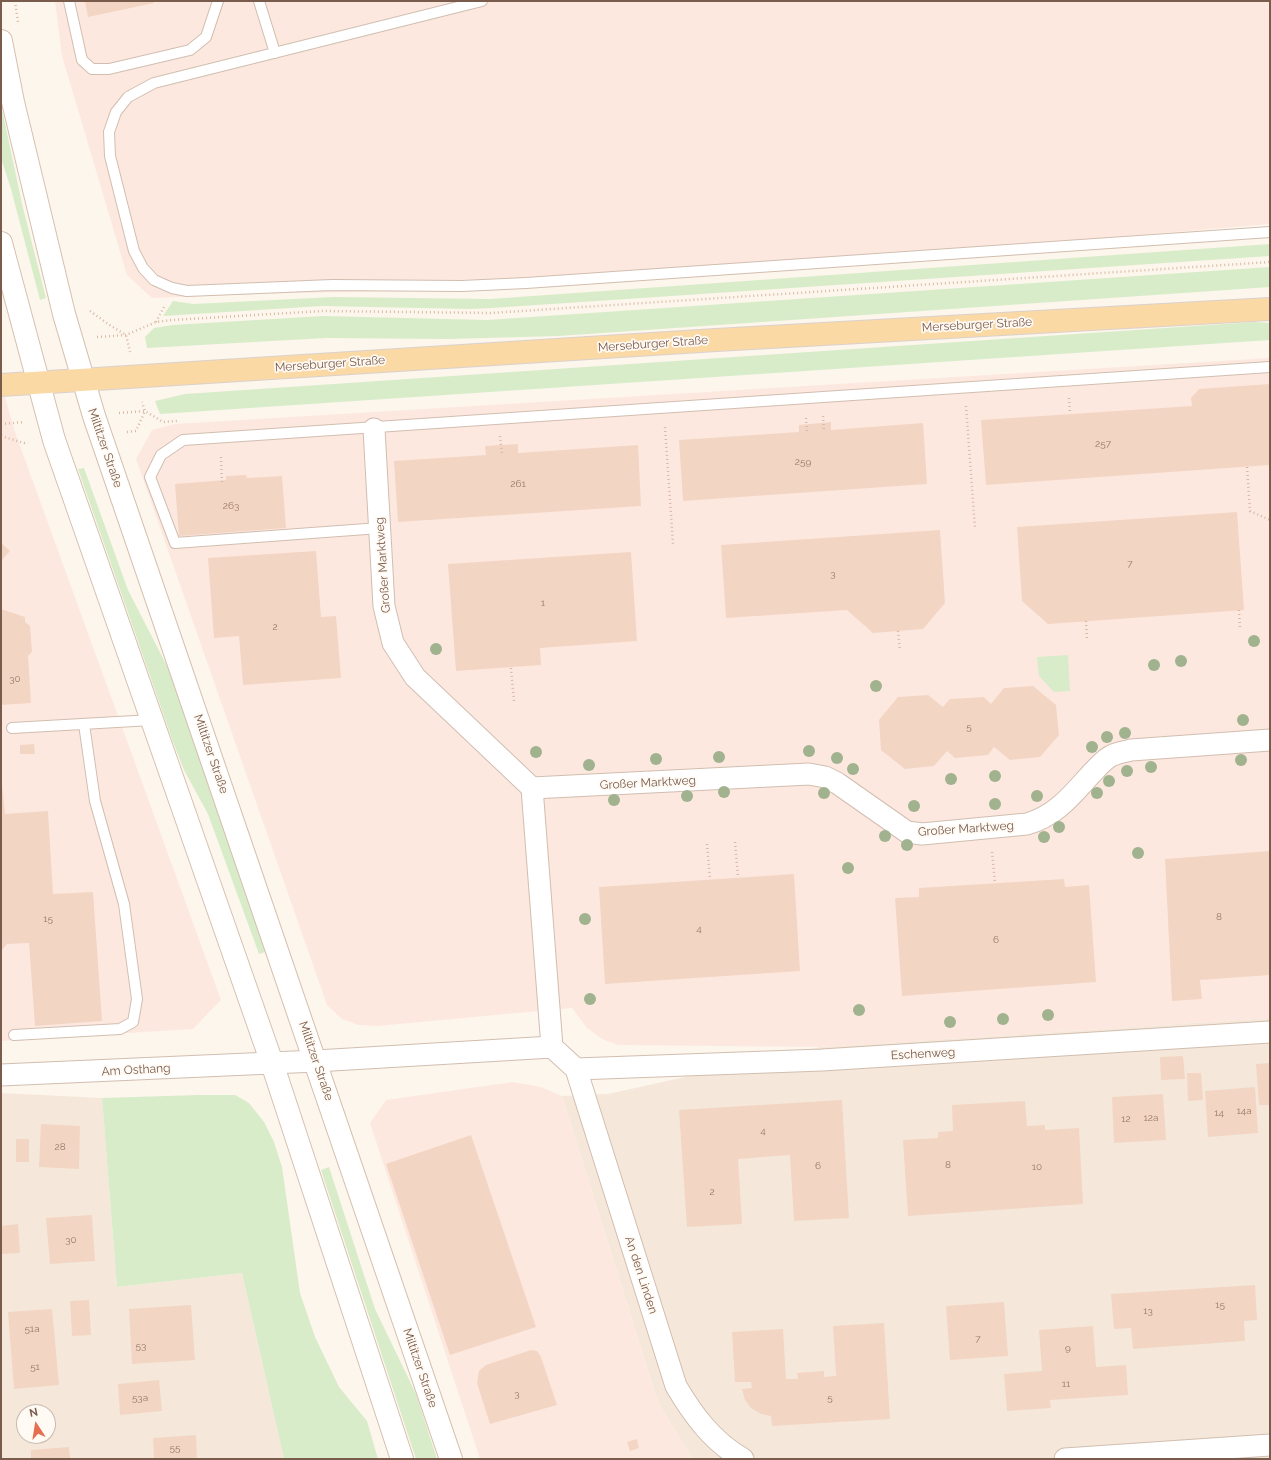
<!DOCTYPE html>
<html>
<head>
<meta charset="utf-8">
<style>
	body { margin:0 }
	#map { position:relative; width:1271px; height:1460px; overflow:hidden; background:#fdf6ec; font-family:Raleway,sans-serif }
	canvas { display:block }
	.frame { position:absolute; inset:0; border:2px solid #7a5c4d; pointer-events:none }
	.north { position:absolute; left:16px; top:1404px; width:40px; height:40px; box-sizing:border-box; background:#fffaf3; border:1px solid #cabbb1; border-radius:50%; rotate:348deg; font-size:11px; font-weight:700; line-height:16px; text-align:center; color:#7a5c4d }
	.north::after { content:''; display:block; margin:auto; width:14px; height:18px; background:#e76f51; clip-path:polygon(50% 0,100% 100%,50% 72%,0 100%) }
</style>
</head>
<body>
<div id="map">
<canvas width="1271" height="1460"></canvas>
<div class="frame"></div>
<div class="north">N</div>
</div>
<script>
const ctx = document.querySelector('canvas').getContext('2d');
ctx.lineJoin = 'round';
function fillPath(path, color) { ctx.fillStyle = color; ctx.fill(path, 'evenodd'); }
function strokePath(path, color, width, dash) { ctx.strokeStyle = color; ctx.lineWidth = width; ctx.lineCap = dash ? 'butt' : 'round'; ctx.setLineDash(dash || []); ctx.stroke(path); }
function write(font, color, halo, rows, align = 'center') {
  ctx.font = font + ' Raleway,sans-serif'; ctx.lineWidth = 3.5; ctx.setLineDash([]); ctx.textBaseline = 'middle'; ctx.strokeStyle = halo; ctx.fillStyle = color; for (const [text, x, y, turn = 0] of rows) {
    ctx.save(); ctx.translate(x, y); ctx.rotate((+turn || 0) * Math.PI / 180); ctx.textAlign = isNaN(turn) ? turn : align; if (halo) ctx.strokeText(text, 0, 0); ctx.fillText(text, 0, 0); ctx.restore();
  }
}
fillPath(new Path2D(`
	M 1270,1018 L 1270,1459 L 693,1459 L 658,1403 L 562,1096 L 608,1094 L 821,1047 Z
	M 1,1093 L 102,1098 L 117,1287 L 242,1273 L 284,1459 L 1,1459 ZM 24,1412 L 48,1412 L 48,1436 L 24,1436 Z`), '#f5e8da');
fillPath(new Path2D(`
	M 55,1 L 1270,1 L 1270,224 L 489,290 L 284,293 L 152,298 L 127,275 L 62,56 Z
	M 1270,358 L 1270,1018 L 821,1047 L 618,1045 L 602,1039 L 587,1028 L 572,1008 L 377,1026 L 359,1025 L 342,1019 L 327,1005 L 136,459 L 152,430 L 175,424 Z
	M 1,383 L 15,432 L 221,1000 L 193,1029 L 1,1041 Z
	M 513,1082 L 541,1087 L 562,1096 L 658,1403 L 693,1459 L 480,1459 L 370,1123 L 386,1100 Z`), '#fde8e0');
fillPath(new Path2D(`
	M 1,105 L 23,208 L 46,298 L 40,300 L 11,189 L 1,158 Z
	M 1270,244 L 1270,256 L 492,308 L 469,309 L 322,306 L 163,316 L 173,301 L 193,304 L 334,297 L 490,299 Z
	M 1270,267 L 1270,287 L 559,336 L 448,339 L 326,338 L 147,348 L 145,337 L 154,328 L 173,325 L 323,316 L 487,320 Z
	M 1254,322 L 1270,323 L 1270,340 L 160,414 L 155,401 L 185,394 Z
	M 84,468 L 128,590 L 168,668 L 268,951 L 259,954 L 208,814 L 184,770 L 173,742 L 78,469 Z
	M 1068,655 L 1070,691 L 1054,692 L 1039,676 L 1037,657 Z
	M 198,1095 L 235,1095 L 249,1103 L 264,1122 L 274,1142 L 282,1167 L 300,1293 L 315,1337 L 339,1387 L 367,1421 L 378,1459 L 284,1459 L 242,1273 L 117,1287 L 102,1098 Z
	M 329,1167 L 375,1309 L 416,1394 L 437,1459 L 416,1459 L 321,1170 Z`), '#d8ecc9');
fillPath(new Path2D(`
	M 85,1 L 153,1 L 154,3 L 88,17 Z
	M 1270,384 L 1270,465 L 986,485 L 981,420 L 1192,406 L 1191,398 L 1199,389 Z
	M 831,422 L 831,430 L 923,423 L 927,484 L 683,501 L 679,440 L 799,432 L 799,425 Z
	M 518,444 L 518,453 L 638,445 L 641,506 L 398,522 L 394,461 L 486,455 L 485,446 Z
	M 246,475 L 247,478 L 282,476 L 286,528 L 179,536 L 175,484 L 226,480 L 226,476 Z
	M 1237,512 L 1244,610 L 1048,624 L 1022,601 L 1017,527 Z
	M 940,530 L 945,603 L 923,629 L 873,633 L 847,610 L 726,618 L 721,545 Z
	M 1,543 L 10,551 L 1,561 Z
	M 316,551 L 321,617 L 336,616 L 341,678 L 243,685 L 239,636 L 214,638 L 208,558 Z
	M 631,552 L 637,641 L 540,648 L 541,665 L 456,671 L 448,564 Z
	M 1,609 L 25,617 L 25,622 L 30,626 L 32,652 L 28,656 L 31,703 L 1,705 Z
	M 1033,686 L 1056,705 L 1059,735 L 1040,757 L 1010,760 L 994,747 L 988,755 L 955,758 L 947,751 L 934,766 L 905,769 L 881,750 L 879,720 L 898,697 L 928,695 L 943,707 L 950,699 L 984,697 L 991,704 L 1004,688 Z
	M 34,744 L 35,754 L 20,754 L 20,745 Z
	M 1,774 L 5,814 L 48,811 L 53,894 L 93,892 L 102,1021 L 35,1026 L 29,943 L 7,944 L 1,951 Z
	M 1270,851 L 1270,975 L 1200,980 L 1202,999 L 1172,1001 L 1165,859 Z
	M 794,874 L 800,971 L 605,984 L 599,887 Z
	M 1064,879 L 1065,887 L 1089,885 L 1096,982 L 902,996 L 895,898 L 919,897 L 919,888 Z
	M 1183,1056 L 1185,1079 L 1161,1080 L 1160,1057 Z
	M 1270,1063 L 1270,1105 L 1259,1105 L 1256,1064 Z
	M 1187,1073 L 1201,1073 L 1203,1100 L 1188,1101 Z
	M 1255,1087 L 1258,1133 L 1208,1137 L 1205,1091 Z
	M 1163,1094 L 1166,1140 L 1114,1143 L 1112,1097 Z
	M 842,1100 L 849,1218 L 794,1221 L 790,1155 L 738,1159 L 742,1224 L 687,1227 L 679,1110 Z
	M 1025,1101 L 1027,1126 L 1045,1125 L 1045,1130 L 1079,1128 L 1083,1204 L 908,1216 L 903,1140 L 938,1138 L 938,1132 L 953,1131 L 952,1105 Z
	M 41,1124 L 80,1126 L 79,1169 L 39,1167 Z
	M 471,1135 L 536,1327 L 450,1355 L 386,1164 Z
	M 16,1139 L 29,1139 L 29,1162 L 16,1162 Z
	M 92,1215 L 95,1261 L 50,1264 L 46,1218 Z
	M 18,1224 L 20,1253 L 1,1254 L 1,1226 Z
	M 1255,1285 L 1257,1320 L 1244,1321 L 1245,1341 L 1133,1349 L 1131,1328 L 1114,1329 L 1111,1294 Z
	M 89,1300 L 91,1335 L 72,1336 L 70,1301 Z
	M 1004,1302 L 1008,1356 L 950,1360 L 946,1306 Z
	M 191,1305 L 195,1360 L 132,1364 L 129,1309 Z
	M 52,1309 L 59,1385 L 14,1389 L 8,1312 Z
	M 884,1323 L 890,1419 L 772,1426 L 771,1416 L 761,1414 L 751,1408 L 745,1400 L 742,1389 L 752,1388 L 751,1382 L 735,1382 L 732,1332 L 783,1329 L 786,1379 L 798,1379 L 797,1373 L 824,1371 L 824,1377 L 836,1376 L 833,1326 Z
	M 1093,1326 L 1096,1367 L 1126,1365 L 1128,1395 L 1050,1400 L 1051,1408 L 1007,1411 L 1004,1374 L 1042,1371 L 1039,1330 Z
	M 531,1350 L 537,1351 L 541,1357 L 557,1405 L 490,1424 L 477,1383 L 479,1371 L 486,1365 Z
	M 159,1380 L 162,1411 L 120,1415 L 118,1384 Z
	M 196,1435 L 197,1459 L 154,1459 L 153,1438 Z
	M 637,1439 L 639,1448 L 630,1451 L 627,1442 Z
	M 69,1447 L 70,1459 L 31,1459 L 31,1450 Z`), '#f3d5c3');
const lane = new Path2D(`
	M 69,1 L 82,60 L 92,69 L 109,69 L 190,50 L 206,37 L 218,1
	M 259,1 L 275,53
	M 482,1 L 154,83 L 128,97 L 116,112 L 109,132 L 110,156 L 134,251 L 143,268 L 154,280 L 172,288 L 187,291 L 332,285 L 462,286 L 526,283 L 1270,232
	M 380,528 L 175,543 L 150,477 L 161,455 L 183,440 L 1270,367
	M 12,728 L 152,720
	M 14,1035 L 120,1029 L 133,1022 L 137,999 L 124,904 L 95,801 L 84,724`);
const street = new Path2D(`
	M 374,429 L 384,606 L 393,643 L 415,677 L 532,788 L 552,1047
	M 532,788 L 809,774 L 825,777 L 837,783 L 907,832 L 922,834 L 1027,824 C 1056,816 1072,795 1092,773 C 1098,767 1105,758 1113,755 C 1119,752 1125,752 1131,750 L 1270,740
	M 576,1069 L 822,1060 L 1270,1032
	M 1,1075 L 316,1061 L 552,1047 L 576,1069 L 676,1386 C 693,1415 713,1442 743,1459
	M 1065,1459 L 1270,1445`);
const secondary = new Path2D(`
	M 1,41 L 13,102 L 64,314 L 94,416 L 451,1459
	M 1,243 L 54,440 L 272,1063 L 402,1459`);
const primary = new Path2D(`
	M 1,385 L 716,340 L 1270,309`);
strokePath(lane, '#d1beb0', 12);
strokePath(street, '#d1beb0', 23);
strokePath(secondary, '#d6c0b0', 24);
strokePath(primary, '#dad1cd', 24);
strokePath(new Path2D(`
	M 15,1 L 18,22
	M 90,311 L 108,324 L 126,335 L 130,352
	M 156,322 L 165,305
	M 97,337 L 126,335 L 156,322 L 172,320 L 322,311 L 491,313 L 1270,262
	M 1069,398 L 1070,414
	M 966,406 L 975,528
	M 119,413 L 145,411 L 163,422 L 177,421
	M 823,416 L 824,430
	M 806,418 L 807,431
	M 1,424 L 24,422
	M 665,427 L 673,544
	M 127,432 L 136,431 L 145,411 L 142,402
	M 1,436 L 24,443 L 28,442
	M 500,436 L 502,454
	M 221,457 L 222,483
	M 1247,467 L 1250,511 L 1270,520
	M 1239,610 L 1240,629
	M 1086,621 L 1087,639
	M 898,631 L 900,650
	M 511,668 L 514,701
	M 735,842 L 738,877
	M 707,844 L 710,879
	M 992,852 L 995,883`), '#d9b8a5', 2.5, [1, 3]);
strokePath(lane, '#fff', 10);
strokePath(street, '#fff', 21);
strokePath(secondary, '#fff', 22);
strokePath(primary, '#fbd9a5', 22);
ctx.fillStyle = '#a0b28e';
for (const [x, y] of [
	[1254,641],
	[436,649],
	[1181,661],
	[1154,665],
	[876,686],
	[1243,720],
	[1125,733],
	[1107,737],
	[1092,747],
	[809,751],
	[536,752],
	[719,757],
	[837,758],
	[656,759],
	[1241,760],
	[589,765],
	[1151,767],
	[853,769],
	[1127,771],
	[995,776],
	[951,779],
	[1109,781],
	[724,792],
	[824,793],
	[1097,793],
	[687,796],
	[1037,796],
	[614,800],
	[995,804],
	[914,806],
	[1059,827],
	[885,836],
	[1044,837],
	[907,845],
	[1138,853],
	[848,868],
	[585,919],
	[590,999],
	[859,1010],
	[1048,1015],
	[1003,1019],
	[950,1022]
]) { ctx.beginPath(); ctx.arc(x, y, 6, 0, 2 * Math.PI); ctx.fill(); }
write('10px', '#987a6a', null, [
	["257",1103,444],
	["259",803,462],
	["261",518,484],
	["263",231,506],
	["7",1130,564],
	["3",833,574],
	["1",543,603],
	["2",275,627],
	["30",15,679],
	["5",969,727],
	["8",1219,917],
	["15",48,919],
	["4",699,929],
	["6",996,940],
	["14a",1244,1111],
	["14",1219,1113],
	["12a",1151,1118],
	["12",1126,1119],
	["4",763,1131],
	["28",60,1147],
	["8",948,1165],
	["6",818,1166],
	["10",1037,1167],
	["2",712,1192],
	["30",71,1240],
	["15",1220,1305],
	["13",1148,1311],
	["51a",32,1329],
	["7",978,1339],
	["53",141,1346],
	["9",1068,1348],
	["51",35,1367],
	["11",1066,1384],
	["3",517,1394],
	["53a",140,1398],
	["5",830,1398],
	["55",175,1448]
]);
write('12px', '#7a5c4d', '#fffaf3', [
	["Merseburger Straße",977,325,-3],
	["Merseburger Straße",653,344,-4],
	["Merseburger Straße",330,364,-4],
	["Miltitzer Straße",105,448,71],
	["Großer Marktweg",383,565,-94],
	["Miltitzer Straße",211,754,71],
	["Großer Marktweg",648,783,-3],
	["Großer Marktweg",966,829,-4],
	["Eschenweg",923,1054,-3],
	["Miltitzer Straße",316,1061,71],
	["Am Osthang",136,1070,-3],
	["An den Linden",641,1275,72],
	["Miltitzer Straße",420,1368,71]
]);
</script>
</body>
</html>
